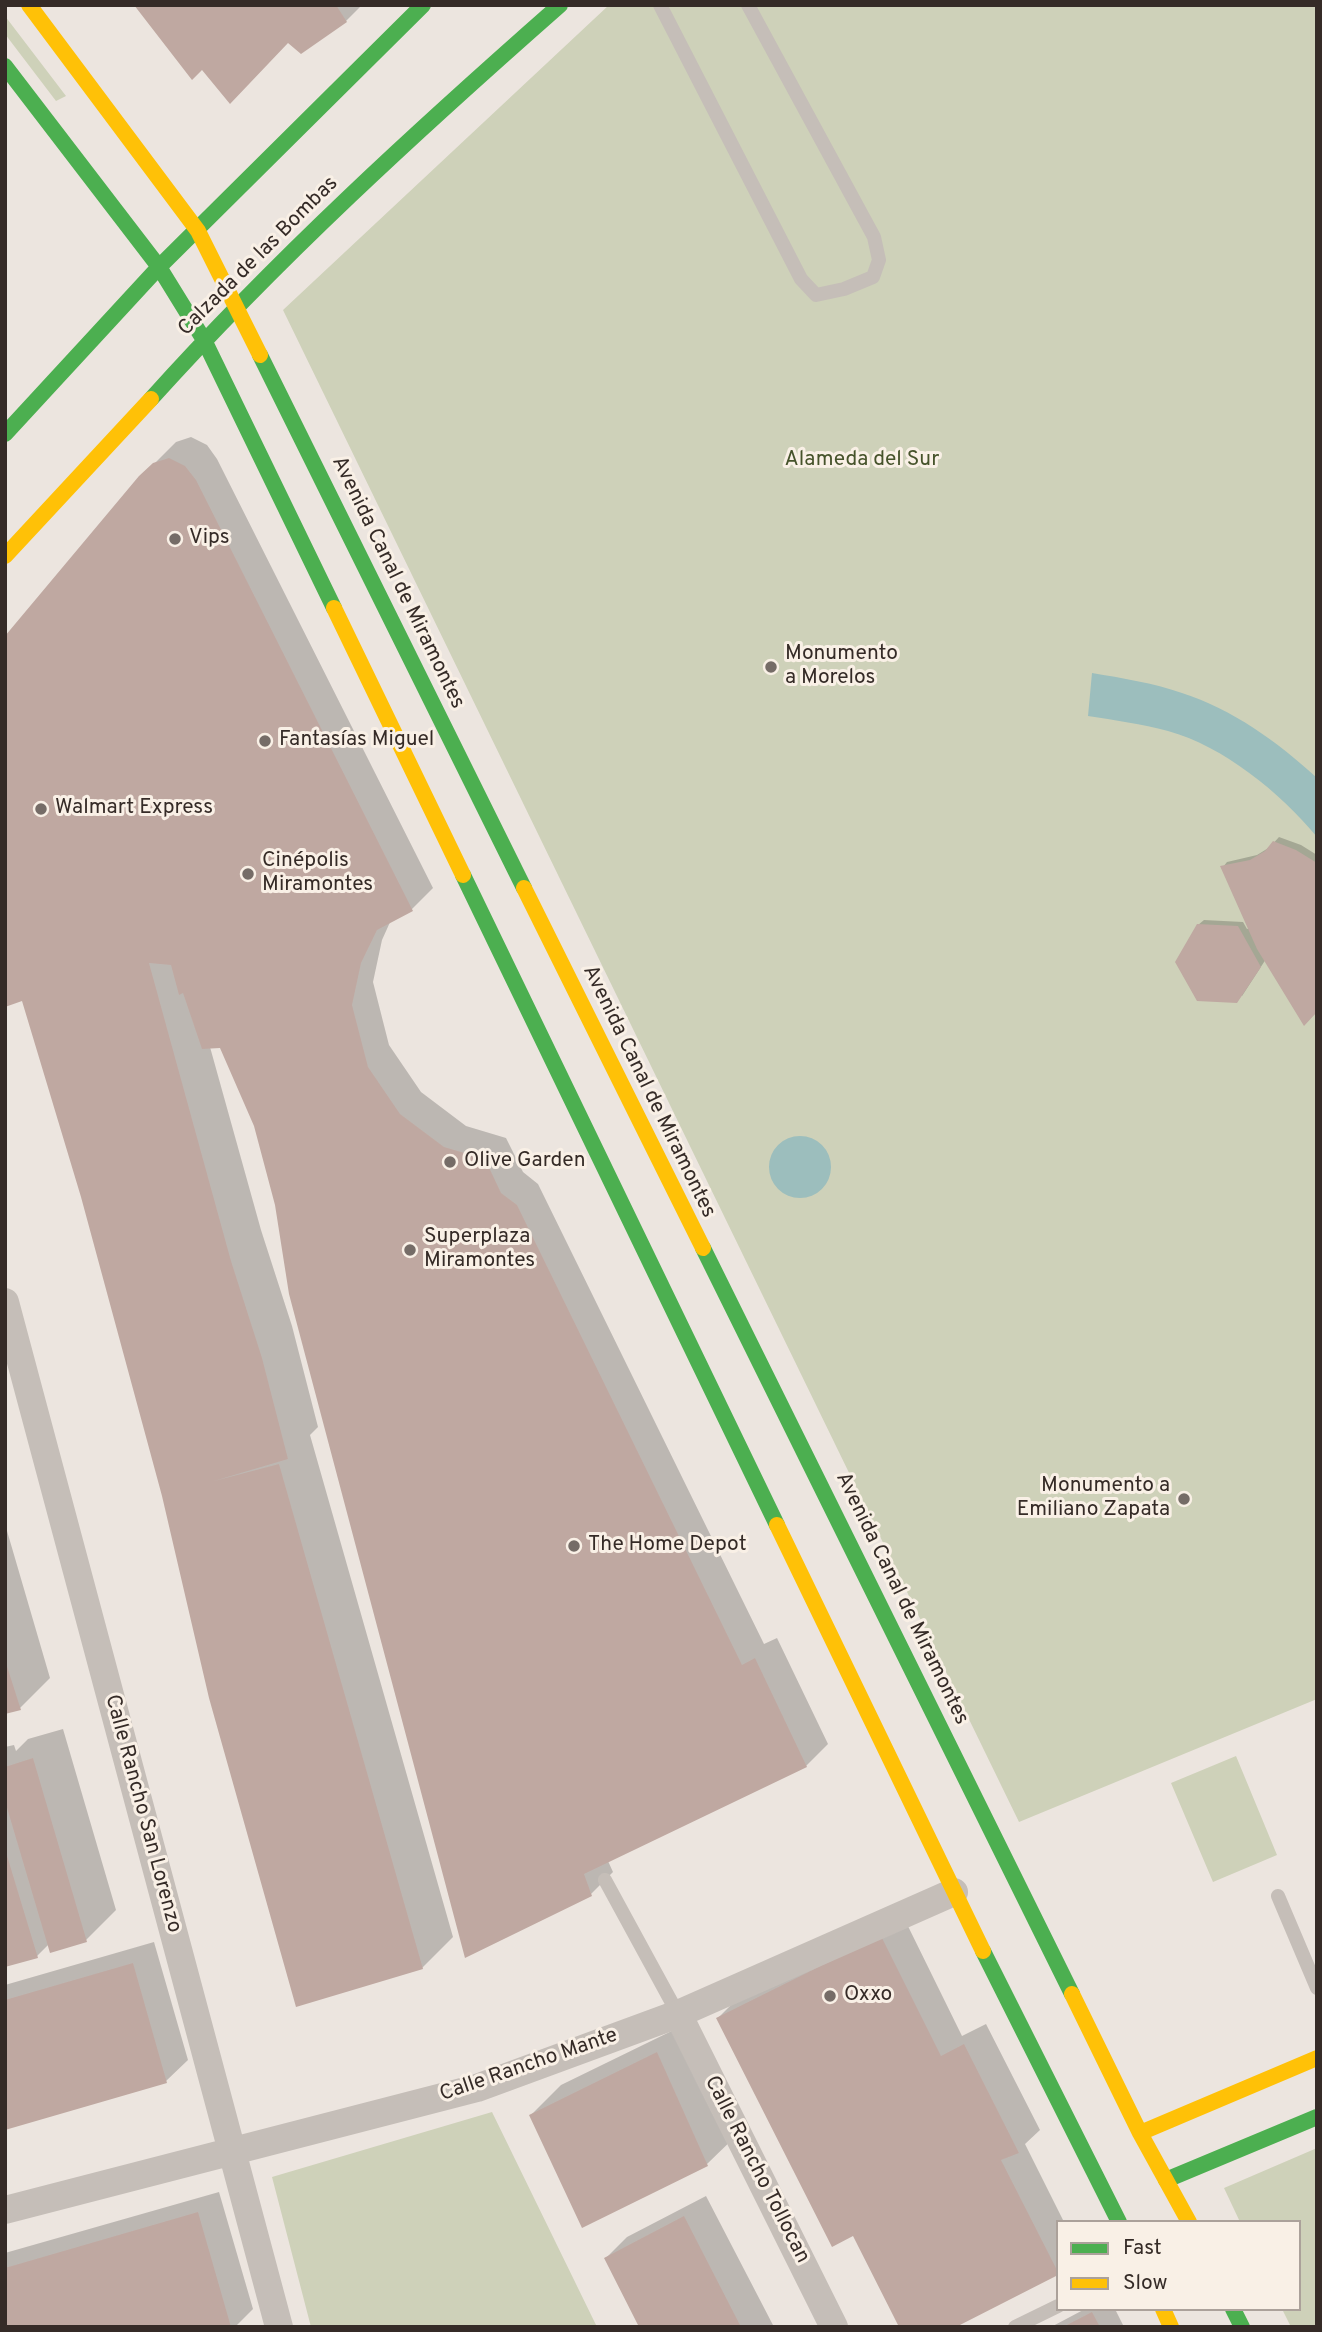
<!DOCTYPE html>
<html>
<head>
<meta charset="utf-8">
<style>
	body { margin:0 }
	#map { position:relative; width:1322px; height:2332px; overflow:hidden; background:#ece5df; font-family:Overpass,sans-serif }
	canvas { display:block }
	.frame { position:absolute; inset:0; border:7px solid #352b27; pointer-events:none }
	.legend { position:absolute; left:1056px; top:2220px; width:245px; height:91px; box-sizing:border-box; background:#f9f0e6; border:2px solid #aba19a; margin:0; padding:9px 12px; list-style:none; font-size:21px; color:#352b27 }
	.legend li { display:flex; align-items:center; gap:14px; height:35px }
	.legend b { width:35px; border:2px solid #aba19a }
</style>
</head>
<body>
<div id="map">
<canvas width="1322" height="2332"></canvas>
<div class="frame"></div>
<ul class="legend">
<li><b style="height:9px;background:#4caf50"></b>Fast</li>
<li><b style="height:9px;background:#ffc107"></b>Slow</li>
</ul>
</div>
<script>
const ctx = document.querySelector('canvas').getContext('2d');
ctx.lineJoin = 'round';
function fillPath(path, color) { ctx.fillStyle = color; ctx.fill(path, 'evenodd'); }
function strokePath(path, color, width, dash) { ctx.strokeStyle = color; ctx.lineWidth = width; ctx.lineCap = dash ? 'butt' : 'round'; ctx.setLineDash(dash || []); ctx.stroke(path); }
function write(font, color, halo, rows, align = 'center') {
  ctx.font = font + ' Overpass,sans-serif'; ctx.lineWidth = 6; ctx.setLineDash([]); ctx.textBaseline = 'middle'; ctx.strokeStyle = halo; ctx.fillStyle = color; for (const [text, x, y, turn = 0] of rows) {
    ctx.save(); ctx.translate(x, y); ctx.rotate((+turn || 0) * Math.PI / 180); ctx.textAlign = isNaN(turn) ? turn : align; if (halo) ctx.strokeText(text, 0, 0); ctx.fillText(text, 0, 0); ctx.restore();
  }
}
fillPath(new Path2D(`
	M 609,5 L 1317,5 L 1317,1699 L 1019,1822 L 283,310 Z
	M 5,16 L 66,96 L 56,101 L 5,34 Z
	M 1236,1756 L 1277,1855 L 1213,1882 L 1171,1783 Z
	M 492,2112 L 597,2327 L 311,2327 L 272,2177 Z
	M 1317,2148 L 1317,2327 L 1291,2327 L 1282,2309 L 1299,2309 L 1299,2222 L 1240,2222 L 1224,2188 Z`), '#ced1b9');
fillPath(new Path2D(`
	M 1092,673 C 1122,678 1153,683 1182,693 C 1232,709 1278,742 1317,778 L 1317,837 C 1281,793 1223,746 1168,731 C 1142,724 1114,720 1088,716 Z
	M769 1167a31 31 0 1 1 62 0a31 31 0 1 1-62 0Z`), '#9cbebd');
fillPath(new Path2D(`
	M 136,5 L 362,5 L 346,21 L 301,52 L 289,41 L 203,67 Z
	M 191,437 L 207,445 L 217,459 L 433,888 L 412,909 L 391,920 L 382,940 L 373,982 L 389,1045 L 421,1092 L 466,1126 L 506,1138 L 523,1172 L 538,1184 L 764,1644 L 777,1638 L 828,1744 L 806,1766 L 608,1861 L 613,1872 L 591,1894 L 277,1204 L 256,1125 L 221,1046 L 210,1047 L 261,1230 L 292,1326 L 318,1427 L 310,1435 L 453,1937 L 422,1968 L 164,1496 L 83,1196 L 23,998 L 141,477 L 176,442 Z
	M 1279,837 L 1301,845 L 1317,855 L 1317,1009 L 1266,959 L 1242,996 L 1198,925 L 1204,920 L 1243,922 L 1247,929 L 1250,928 L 1223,867 L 1227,862 L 1257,855 L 1270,847 Z
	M 5,1524 L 50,1678 L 20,1708 L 5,1713 Z
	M 63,1729 L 116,1910 L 86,1940 L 49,1944 L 37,1956 L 5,1965 L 5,1747 L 14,1745 L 16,1751 L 28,1739 Z
	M 903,1916 L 962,2036 L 986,2024 L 1040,2130 L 1025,2144 L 1064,2222 L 1058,2222 L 1058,2273 L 854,2233 L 718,2018 L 739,1997 Z
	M 154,1942 L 188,2060 L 166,2081 L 5,2128 L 5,1985 Z
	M 688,2023 L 738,2134 L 707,2164 L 531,2115 L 561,2085 Z
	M 219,2192 L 253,2309 L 235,2327 L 5,2327 L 5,2253 Z
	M 706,2196 L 774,2327 L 641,2327 L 606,2258 L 627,2237 Z
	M 1085,2309 L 1115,2309 L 1124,2327 L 1051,2327 Z`), '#0003');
fillPath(new Path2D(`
	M 134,5 L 336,5 L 347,22 L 301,54 L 288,43 L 230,104 L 202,70 L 192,80 Z
	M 169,458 L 185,466 L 196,480 L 413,911 L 377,930 L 361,963 L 352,1005 L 368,1067 L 400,1114 L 444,1147 L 485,1159 L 501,1193 L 517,1205 L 742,1665 L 755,1658 L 807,1767 L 584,1874 L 592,1896 L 465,1958 L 289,1294 L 275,1205 L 254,1126 L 220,1048 L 202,1049 L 183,993 L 179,995 L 171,965 L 149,963 L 231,1261 L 262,1358 L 288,1459 L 214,1481 L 279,1464 L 423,1969 L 296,2007 L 209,1698 L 162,1496 L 81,1197 L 22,1001 L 5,1007 L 5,636 L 139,476 L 153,463 Z
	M 1273,841 L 1296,850 L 1317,863 L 1317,1012 L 1304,1026 L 1257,949 L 1220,866 L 1250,860 L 1265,851 Z
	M 1197,924 L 1238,926 L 1261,967 L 1237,1003 L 1197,1001 L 1175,962 Z
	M 5,1660 L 21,1710 L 5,1714 Z
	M 33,1758 L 87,1942 L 50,1953 L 5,1801 L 5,1767 Z
	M 5,1849 L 38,1958 L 5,1967 Z
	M 881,1936 L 941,2056 L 964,2044 L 1019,2153 L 1001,2160 L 1058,2272 L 1058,2275 L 956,2327 L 899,2327 L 853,2236 L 832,2247 L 716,2018 Z
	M 133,1963 L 167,2083 L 5,2130 L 5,2000 Z
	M 657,2052 L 708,2166 L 582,2228 L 529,2115 Z
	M 198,2212 L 231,2327 L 5,2327 L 5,2268 Z
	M 684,2216 L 741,2327 L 639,2327 L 604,2258 Z
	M 1092,2312 L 1100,2327 L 1063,2327 Z`), '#bfa8a1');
strokePath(new Path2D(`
	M 660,5 L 801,279 L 816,295 L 844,289 L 873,277 L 879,260 L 874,237 L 748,5
	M 605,1880 L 678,2014
	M 1278,1896 L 1317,1988
	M 1015,2327 L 1058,2306`), '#c5beb8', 14);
strokePath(new Path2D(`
	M 5,1302 L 279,2327
	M 678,2014 L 834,2327
	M 5,2210 L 477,2088 L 678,2014 L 954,1892`), '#c5beb8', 28);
strokePath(new Path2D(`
	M 5,66 L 159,267 L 204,340 L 334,608
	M 260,355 L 524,888
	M 151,399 C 278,258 418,130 560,5
	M 5,434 L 159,267 L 423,5
	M 463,875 L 777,1525
	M 703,1248 L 1072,1994
	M 983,1951 L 1119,2222
	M 1166,2180 L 1317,2117
	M 1233,2309 L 1242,2327`), '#4caf50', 16);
strokePath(new Path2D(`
	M 29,5 L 198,231 L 260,355
	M 5,556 L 151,399
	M 334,608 L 463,875
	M 524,888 L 703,1248
	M 777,1525 L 983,1951
	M 1072,1994 L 1140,2133 L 1189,2222
	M 1140,2133 L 1317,2058
	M 1163,2309 L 1171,2327`), '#ffc107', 16);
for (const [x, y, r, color] of [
	[175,539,7,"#756c67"],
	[771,667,7,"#756c67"],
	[265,741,7,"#756c67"],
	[41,809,7,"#756c67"],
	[248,874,7,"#756c67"],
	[450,1162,7,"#756c67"],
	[410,1250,7,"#756c67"],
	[1184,1499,7,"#756c67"],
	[574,1546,7,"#756c67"],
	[830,1996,7,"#756c67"]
]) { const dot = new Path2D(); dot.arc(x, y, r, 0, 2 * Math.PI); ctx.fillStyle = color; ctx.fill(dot); strokePath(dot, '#f9f0e6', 2.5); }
write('21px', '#352b27', '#f9f0e6', [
	["Calzada de las Bombas",259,257,-45],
	["Avenida Canal de Miramontes",397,583,64],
	["Avenida Canal de Miramontes",648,1092,64],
	["Avenida Canal de Miramontes",901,1599,64],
	["Calle Rancho San Lorenzo",142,1814,75],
	["Calle Rancho Mante",529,2066,-19],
	["Calle Rancho Tollocan",756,2170,63]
]);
write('21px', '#46532b', '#f9f0e6', [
	["Alameda del Sur",862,461]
]);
write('21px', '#352b27', '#f9f0e6', [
	["Vips",189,539],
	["Monumento",785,655],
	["a Morelos",785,679],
	["Fantasías Miguel",279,741],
	["Walmart Express",55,809],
	["Cinépolis",262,862],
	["Miramontes",262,886],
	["Olive Garden",464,1162],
	["Superplaza",424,1238],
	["Miramontes",424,1262],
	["Monumento a",1170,1487,"right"],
	["Emiliano Zapata",1170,1511,"right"],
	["The Home Depot",588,1546],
	["Oxxo",844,1996]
], 'left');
</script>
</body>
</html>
